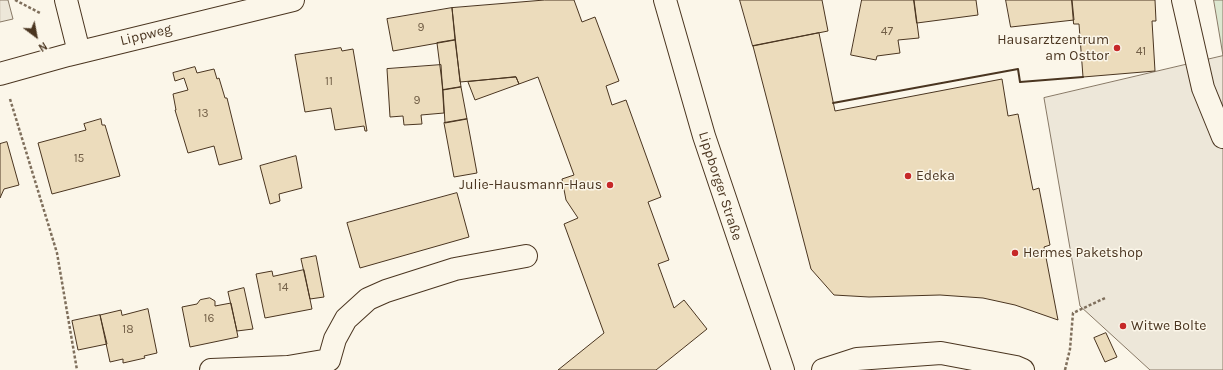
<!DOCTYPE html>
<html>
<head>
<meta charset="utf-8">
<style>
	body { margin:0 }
	#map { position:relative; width:1223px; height:370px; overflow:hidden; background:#fbf6e9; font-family:Karla,sans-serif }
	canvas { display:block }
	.north { position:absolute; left:16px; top:16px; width:40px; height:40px; -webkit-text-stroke:3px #fbf6e9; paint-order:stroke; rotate:148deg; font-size:11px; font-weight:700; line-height:16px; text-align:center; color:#4a3520 }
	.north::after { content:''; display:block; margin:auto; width:14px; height:18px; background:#4a3520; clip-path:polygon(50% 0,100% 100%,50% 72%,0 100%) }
</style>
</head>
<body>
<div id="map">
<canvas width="1223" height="370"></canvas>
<div class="north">N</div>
</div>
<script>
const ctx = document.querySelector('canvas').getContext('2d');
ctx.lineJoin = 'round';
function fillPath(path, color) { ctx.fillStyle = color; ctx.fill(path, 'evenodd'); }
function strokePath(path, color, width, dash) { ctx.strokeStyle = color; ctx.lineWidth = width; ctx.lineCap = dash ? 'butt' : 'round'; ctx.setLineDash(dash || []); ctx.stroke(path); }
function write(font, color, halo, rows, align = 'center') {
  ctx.font = font + ' Karla,sans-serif'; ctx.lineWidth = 3; ctx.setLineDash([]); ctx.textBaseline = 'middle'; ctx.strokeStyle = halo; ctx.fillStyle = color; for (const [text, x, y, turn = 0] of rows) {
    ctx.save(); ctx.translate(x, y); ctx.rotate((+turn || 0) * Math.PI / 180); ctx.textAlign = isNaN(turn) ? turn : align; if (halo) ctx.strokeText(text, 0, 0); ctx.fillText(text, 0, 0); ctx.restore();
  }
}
const green = new Path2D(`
	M 1214,0 L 1223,0 L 1223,59 L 1223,56 Z`);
fillPath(green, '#dce7d0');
strokePath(green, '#887966', 1);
const parking = new Path2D(`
	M 0,0 L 8,0 L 13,19 L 0,22 Z
	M 1223,56 L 1223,370 L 1150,370 L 1080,306 L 1044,98 Z`);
fillPath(parking, '#ede7d9');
strokePath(parking, '#887966', 1);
const building = new Path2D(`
	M 545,0 L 574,0 L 582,22 L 595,17 L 619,81 L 606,86 L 612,105 L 626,100 L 661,197 L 648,202 L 669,260 L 658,264 L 674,308 L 684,300 L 707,329 L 656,370 L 558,370 L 604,333 L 564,224 L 578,218 L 566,200 L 562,179 L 574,175 L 538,77 L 519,84 L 516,77 L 460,82 L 452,8 Z
	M 740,0 L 822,0 L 828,31 L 753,46 Z
	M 862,0 L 914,0 L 919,38 L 898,40 L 900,53 L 877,56 L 876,60 L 851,55 Z
	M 914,0 L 976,0 L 978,15 L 917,23 Z
	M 1006,0 L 1072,0 L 1074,20 L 1011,27 Z
	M 1072,0 L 1155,0 L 1156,21 L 1152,21 L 1155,71 L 1083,77 L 1079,24 L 1074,24 Z
	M 452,8 L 455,40 L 393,51 L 387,19 Z
	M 819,33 L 835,111 L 1002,79 L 1008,116 L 1018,114 L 1033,190 L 1039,188 L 1050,245 L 1044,247 L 1058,320 L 1015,305 L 983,298 L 940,295 L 869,297 L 834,295 L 811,269 L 753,46 Z
	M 455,40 L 461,87 L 443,90 L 437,43 Z
	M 341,48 L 342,51 L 353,49 L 367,131 L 365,131 L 364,126 L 335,130 L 331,108 L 305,112 L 295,55 Z
	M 441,65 L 444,113 L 421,115 L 422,124 L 404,125 L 403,116 L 390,117 L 387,69 Z
	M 195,67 L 197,73 L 214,69 L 217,79 L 219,78 L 225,98 L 227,98 L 242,159 L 219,165 L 214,146 L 188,153 L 175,110 L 176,110 L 173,94 L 188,90 L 184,78 L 175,81 L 173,73 Z
	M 516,77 L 519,84 L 475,100 L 468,82 Z
	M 461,87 L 467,119 L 445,123 L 443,90 Z
	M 101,119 L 102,125 L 105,125 L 120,176 L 52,194 L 38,143 L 86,130 L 84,124 Z
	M 467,119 L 477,173 L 454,177 L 444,123 Z
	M 7,142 L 19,185 L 4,189 L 0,198 L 0,144 Z
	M 296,156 L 302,188 L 279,194 L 280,201 L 270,204 L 260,166 Z
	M 457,193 L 469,237 L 360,268 L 347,223 Z
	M 316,256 L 324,297 L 310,299 L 301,259 Z
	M 304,270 L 312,309 L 265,318 L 256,274 L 272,271 L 273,276 Z
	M 244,288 L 253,329 L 237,331 L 228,292 Z
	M 210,298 L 215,301 L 215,306 L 231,303 L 238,337 L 190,347 L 182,307 L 197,304 L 200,300 Z
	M 148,309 L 157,353 L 144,356 L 145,358 L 123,363 L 123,359 L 110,362 L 100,315 L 121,310 L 122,315 Z
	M 100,315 L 107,344 L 78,350 L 72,321 Z
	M 1106,333 L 1117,357 L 1105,362 L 1094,338 Z`);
fillPath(building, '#ecdcbc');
strokePath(building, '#4a3520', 1);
const minor = new Path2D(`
	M 66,0 L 79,52
	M 1183,0 L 1203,88 L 1223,137
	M 0,74 L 68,55 L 293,0
	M 329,360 L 335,339 L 346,319 L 368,299 L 386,291 L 455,269 L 526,256
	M 211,370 L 288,367 L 329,360`);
const major = new Path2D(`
	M 665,0 L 704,136 L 783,370
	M 823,370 L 857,359 L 941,353 L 1016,367 L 1023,370`);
strokePath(minor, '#4a3520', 24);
strokePath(major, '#4a3520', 24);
strokePath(new Path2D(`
	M 15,0 L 40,13
	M 10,99 L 57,253 L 77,370
	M 1065,370 L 1070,349 L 1073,313 L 1105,298`), '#7f6f5c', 2.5, [3, 2]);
strokePath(minor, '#fbf6e9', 22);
strokePath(major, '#fbf6e9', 22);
strokePath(new Path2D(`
	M 833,103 L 1018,69 L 1020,82 L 1083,77`), '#4a3520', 2);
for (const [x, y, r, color] of [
	[1117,48,4,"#c62828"],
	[908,176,4,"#c62828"],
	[610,185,4,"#c62828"],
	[1015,253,4,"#c62828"],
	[1123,326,4,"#c62828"]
]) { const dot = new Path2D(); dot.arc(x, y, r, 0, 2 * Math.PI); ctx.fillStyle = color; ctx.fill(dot); strokePath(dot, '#fbf6e9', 1.5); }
write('12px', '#725f47', null, [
	["9",421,28],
	["47",887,32],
	["41",1141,52],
	["11",329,82],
	["9",417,101],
	["13",203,114],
	["15",79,159],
	["14",283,288],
	["16",209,319],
	["18",128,330]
]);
write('14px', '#4a3520', '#fbf6e9', [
	["Lippweg",146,35,-14],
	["Lippborger Straße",720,186,72]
]);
write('14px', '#4a3520', '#fbf6e9', [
	["Hausarztzentrum",1109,40,"right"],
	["am Osttor",1109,56,"right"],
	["Edeka",916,176],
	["Julie-Hausmann-Haus",602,185,"right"],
	["Hermes Paketshop",1023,253],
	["Witwe Bolte",1131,326]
], 'left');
</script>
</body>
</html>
